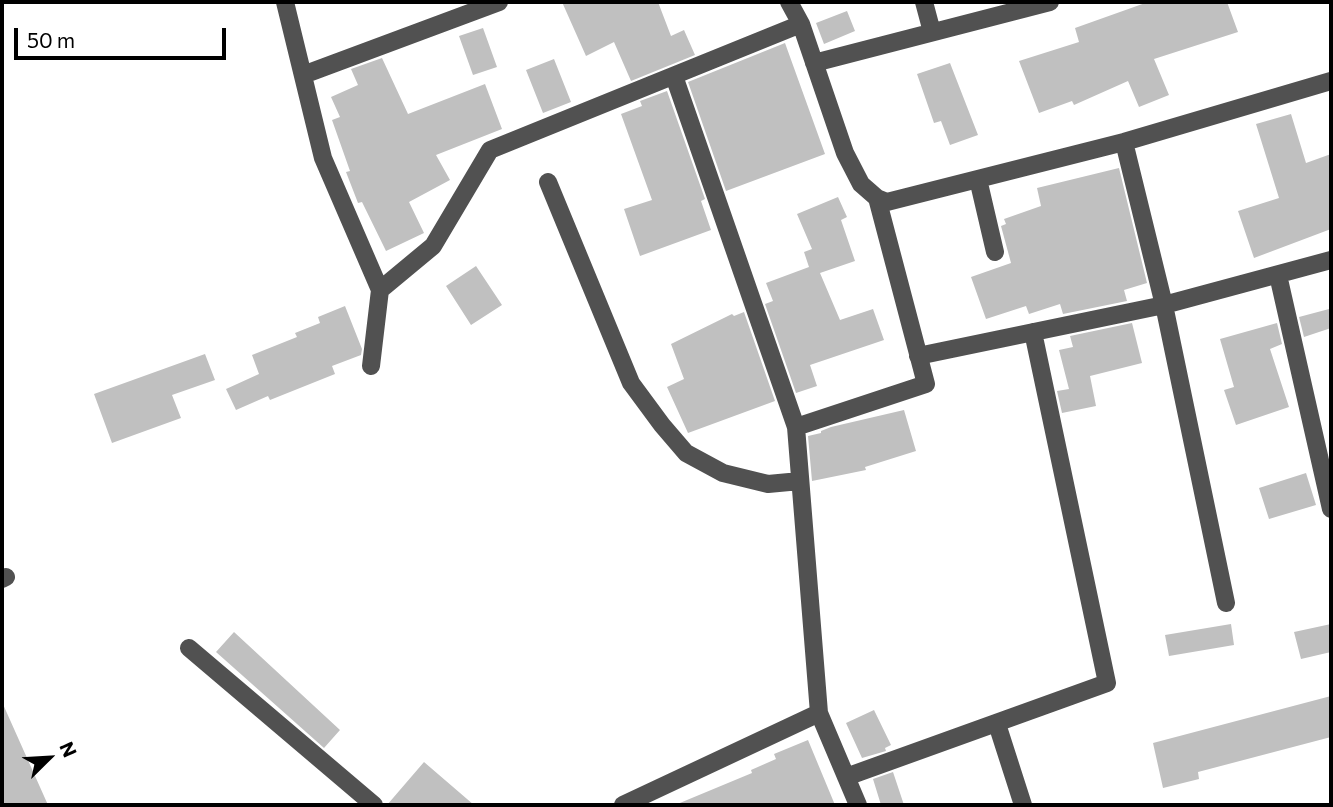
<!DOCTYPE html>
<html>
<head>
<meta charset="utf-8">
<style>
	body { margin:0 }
	#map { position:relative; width:1333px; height:807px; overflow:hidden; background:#fff; font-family:Commissioner,sans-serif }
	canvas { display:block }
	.frame { position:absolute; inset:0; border:4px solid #000; pointer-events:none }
	.north { position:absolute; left:14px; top:723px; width:70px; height:70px; -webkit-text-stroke:5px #fff; paint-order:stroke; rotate:66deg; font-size:19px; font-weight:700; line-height:28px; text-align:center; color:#000 }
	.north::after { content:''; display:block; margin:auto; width:24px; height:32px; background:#000; clip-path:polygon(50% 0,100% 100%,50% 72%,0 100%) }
	.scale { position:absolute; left:14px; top:28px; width:212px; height:32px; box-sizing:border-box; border:4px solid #000; border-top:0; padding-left:9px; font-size:21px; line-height:24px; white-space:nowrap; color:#000; -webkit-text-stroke:5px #fff; paint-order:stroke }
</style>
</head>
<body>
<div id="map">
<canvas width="1333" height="807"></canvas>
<div class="frame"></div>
<div class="north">N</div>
<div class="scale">50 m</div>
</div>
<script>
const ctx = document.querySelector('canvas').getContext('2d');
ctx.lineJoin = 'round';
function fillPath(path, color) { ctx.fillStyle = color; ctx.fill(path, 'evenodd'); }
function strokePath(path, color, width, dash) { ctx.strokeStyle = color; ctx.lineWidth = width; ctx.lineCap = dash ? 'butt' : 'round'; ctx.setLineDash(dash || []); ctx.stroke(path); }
fillPath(new Path2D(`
	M 562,2 L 658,2 L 671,36 L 684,30 L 695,55 L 631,81 L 614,42 L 586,56 Z
	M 1148,2 L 1227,2 L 1238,32 L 1154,59 L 1169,95 L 1139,107 L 1128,81 L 1074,105 L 1072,101 L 1039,113 L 1019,61 L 1079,42 L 1075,28 Z
	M 847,11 L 855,31 L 824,44 L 816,23 Z
	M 483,28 L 497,67 L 473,75 L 459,36 Z
	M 785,43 L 825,154 L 726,191 L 688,82 Z
	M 382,58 L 408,114 L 485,84 L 502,129 L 436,155 L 450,180 L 409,202 L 424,233 L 386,251 L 362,202 L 358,203 L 346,172 L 350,171 L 332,120 L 340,117 L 331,97 L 358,85 L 351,69 Z
	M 554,59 L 571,102 L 543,113 L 526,70 Z
	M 950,63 L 978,135 L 950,145 L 941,121 L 934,123 L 917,74 Z
	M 667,91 L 705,199 L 701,201 L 711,230 L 640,256 L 624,209 L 652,200 L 621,114 L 642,106 L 640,101 Z
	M 1291,114 L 1306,163 L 1331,154 L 1331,229 L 1254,258 L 1238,211 L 1279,198 L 1256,124 Z
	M 1119,168 L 1147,283 L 1124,290 L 1127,301 L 1063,314 L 1060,304 L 1029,314 L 1026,306 L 986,319 L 971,277 L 1011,263 L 1001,226 L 1006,224 L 1004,219 L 1041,206 L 1037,188 Z
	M 838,197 L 847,217 L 841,220 L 855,261 L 820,273 L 840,320 L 873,309 L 884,340 L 810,365 L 817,386 L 796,393 L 765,304 L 773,301 L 766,283 L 809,267 L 804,252 L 812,249 L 797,214 Z
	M 476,266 L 502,305 L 471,325 L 446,286 Z
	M 345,306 L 362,349 L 361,355 L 332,366 L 335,374 L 270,400 L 268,396 L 236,410 L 226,389 L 259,374 L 252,355 L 297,337 L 295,333 L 320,323 L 318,317 Z
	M 1329,309 L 1331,328 L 1304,337 L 1299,317 Z
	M 744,312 L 775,401 L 688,433 L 667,387 L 684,379 L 671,344 L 732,314 L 734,316 Z
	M 1132,323 L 1142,363 L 1090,376 L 1096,406 L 1062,413 L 1057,391 L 1069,389 L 1059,350 L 1073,347 L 1070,336 Z
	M 1277,323 L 1282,344 L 1270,349 L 1289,407 L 1236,425 L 1224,390 L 1234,387 L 1220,339 Z
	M 205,354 L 215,380 L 172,395 L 181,418 L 112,443 L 94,394 Z
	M 904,410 L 916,451 L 865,467 L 866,470 L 812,481 L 808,436 L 821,433 L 821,431 L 831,427 Z
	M 1306,473 L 1316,505 L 1269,519 L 1259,488 Z
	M 1231,624 L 1234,645 L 1169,656 L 1165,635 Z
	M 1331,624 L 1331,652 L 1301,659 L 1294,632 Z
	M 234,632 L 340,730 L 324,748 L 216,652 Z
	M 1331,696 L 1331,737 L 1198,772 L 1199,779 L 1163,788 L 1153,743 Z
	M 2,702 L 48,805 L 2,805 Z
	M 874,710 L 891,745 L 885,748 L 886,751 L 862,758 L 846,723 Z
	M 808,740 L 835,805 L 675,805 L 752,773 L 751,770 L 776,759 L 774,754 Z
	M 424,762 L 474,805 L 387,805 Z
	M 893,772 L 904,805 L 881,805 L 873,779 Z`), '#c0c0c0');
strokePath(new Path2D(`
	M 285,2 L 323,158 L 380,290 L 371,366
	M 789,2 L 801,24 L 845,153 L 861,184 L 877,198 L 887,202 L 1124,142 L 1331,81
	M 924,2 L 932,32
	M 814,63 L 1050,2
	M 303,75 L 499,2
	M 1124,142 L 1164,305 L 1226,603
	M 978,179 L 995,252
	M 548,182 L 631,383 L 662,425 L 686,453 L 723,473 L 768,484 L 800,481
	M 1278,275 L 1331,509
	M 380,290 L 433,246 L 490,150 L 801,24
	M 918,356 L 1164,305 L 1331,260
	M 796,427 L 926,384 L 877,198
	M 2,579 L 6,577
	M 189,648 L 374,805
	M 819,713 L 858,805
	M 997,724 L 1023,805
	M 846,777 L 1107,683 L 1033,332
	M 623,805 L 819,713 L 796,427 L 674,76`), '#515151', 18);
</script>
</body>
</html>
